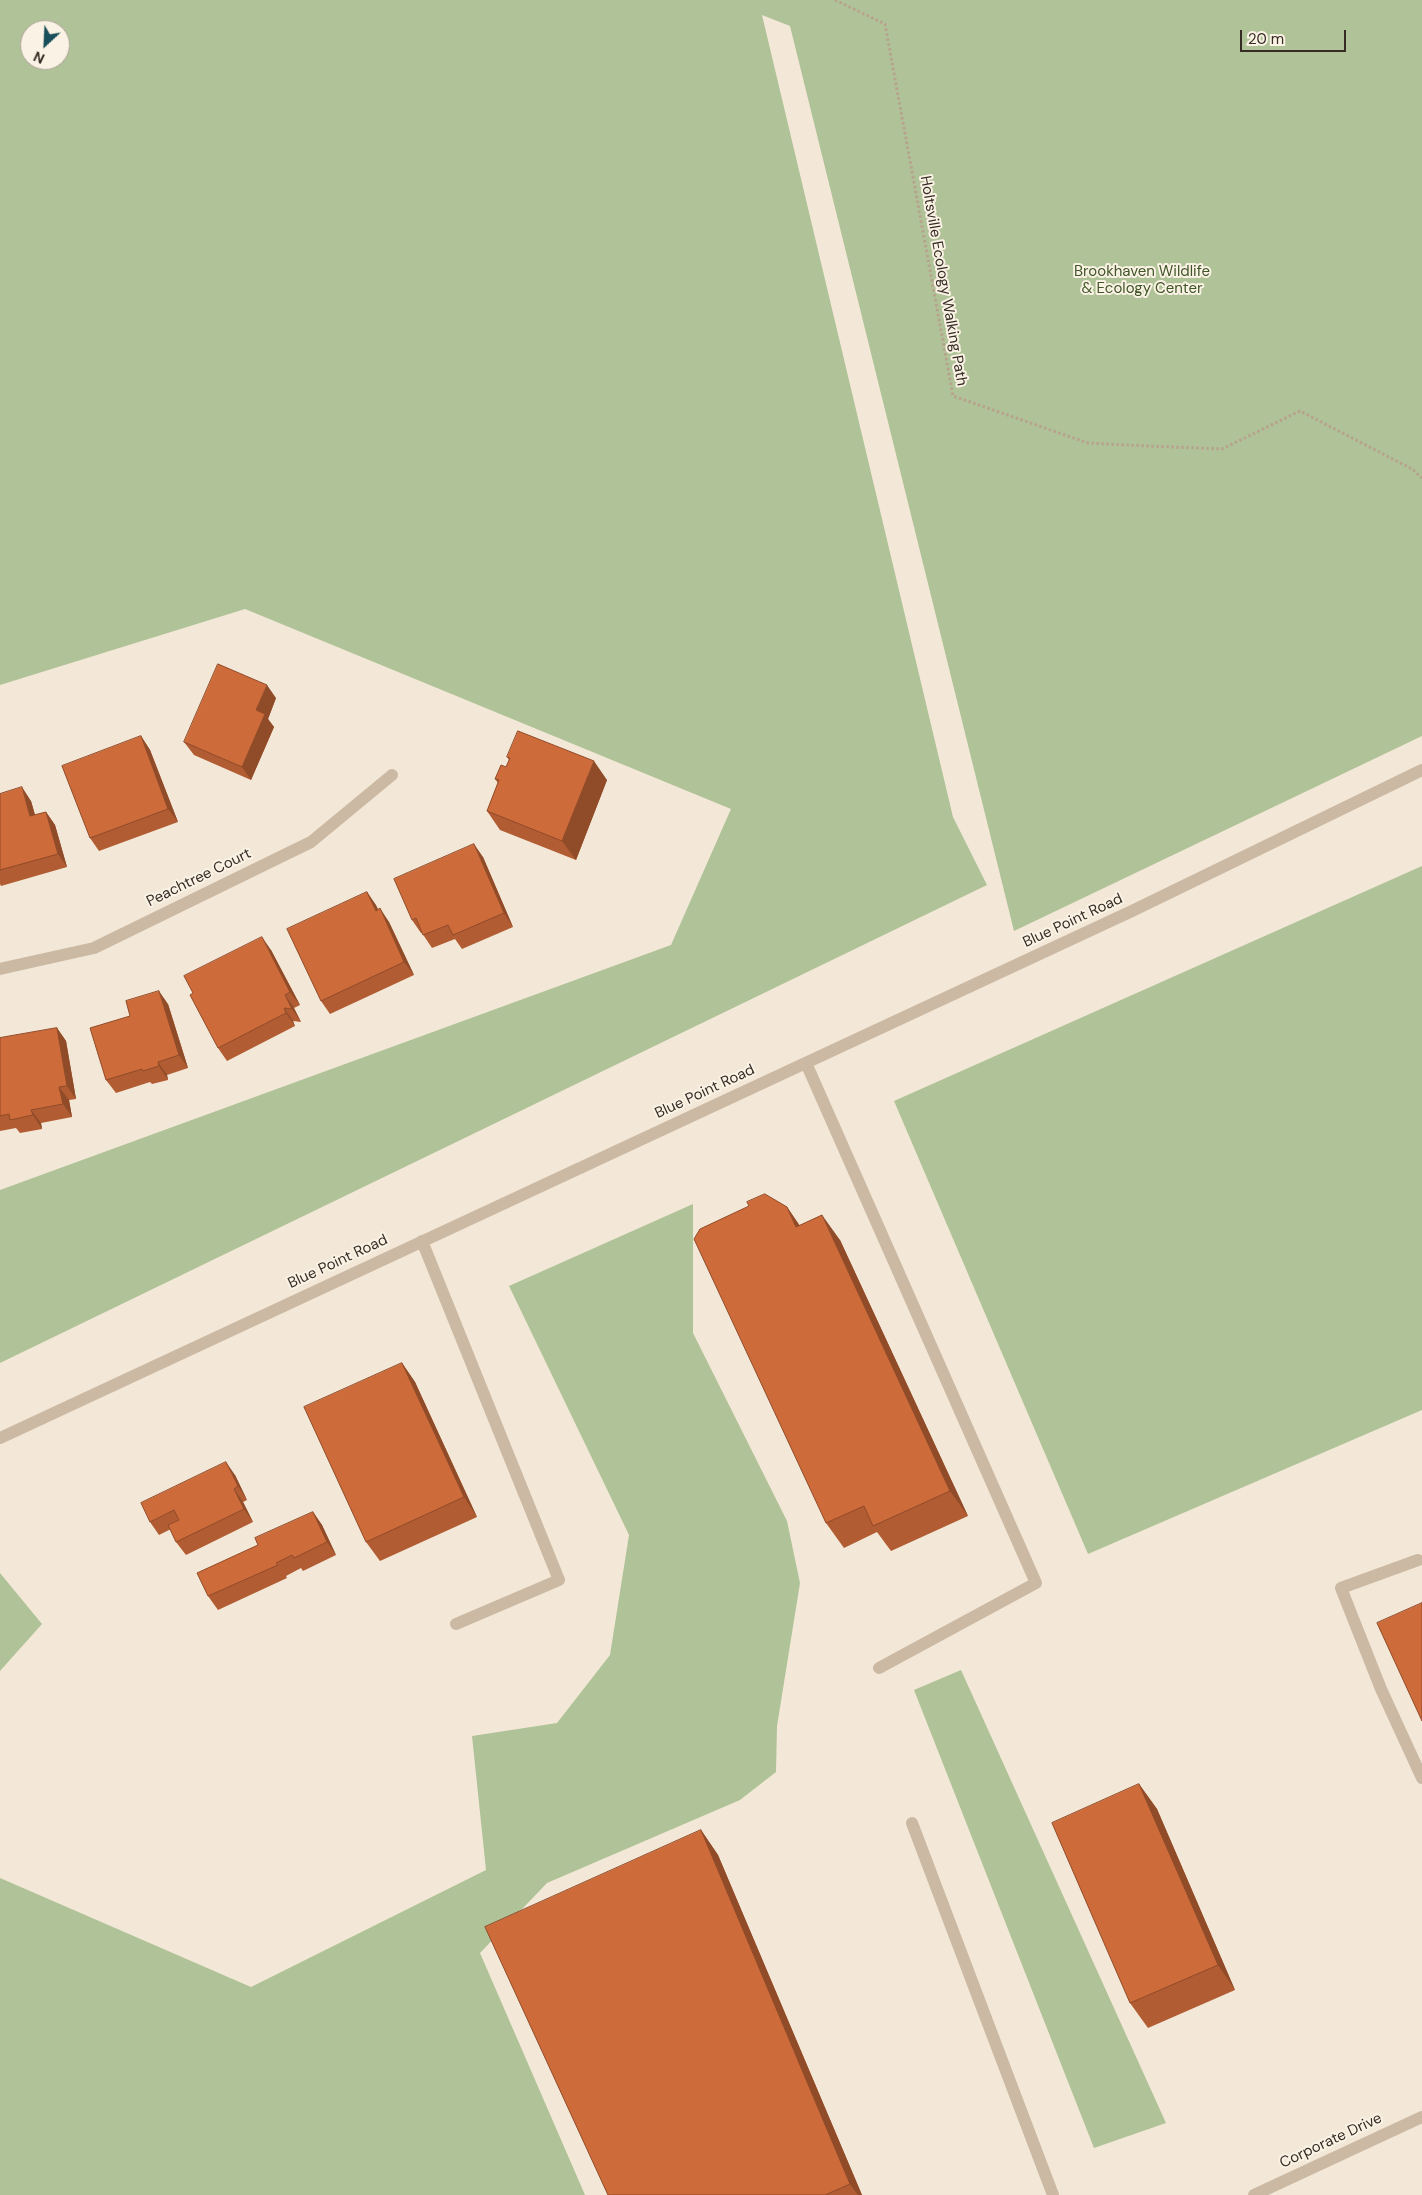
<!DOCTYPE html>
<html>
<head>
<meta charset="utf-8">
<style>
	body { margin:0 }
	#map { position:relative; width:1422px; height:2195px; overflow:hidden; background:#f3e8d7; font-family:"DM Sans",sans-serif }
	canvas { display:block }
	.north { position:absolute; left:20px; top:20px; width:50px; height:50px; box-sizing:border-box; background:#faf2e4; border:1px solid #aca398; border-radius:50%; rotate:205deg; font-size:14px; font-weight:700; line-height:20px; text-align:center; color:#362c25 }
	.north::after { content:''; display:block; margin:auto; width:18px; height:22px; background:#184f5a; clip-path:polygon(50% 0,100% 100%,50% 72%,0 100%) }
	.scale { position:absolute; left:1240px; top:30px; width:106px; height:22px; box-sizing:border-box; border:2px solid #362c25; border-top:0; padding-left:6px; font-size:15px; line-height:18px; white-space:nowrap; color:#362c25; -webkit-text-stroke:4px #faf2e4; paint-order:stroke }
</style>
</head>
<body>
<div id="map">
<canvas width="1422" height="2195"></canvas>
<div class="north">N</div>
<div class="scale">20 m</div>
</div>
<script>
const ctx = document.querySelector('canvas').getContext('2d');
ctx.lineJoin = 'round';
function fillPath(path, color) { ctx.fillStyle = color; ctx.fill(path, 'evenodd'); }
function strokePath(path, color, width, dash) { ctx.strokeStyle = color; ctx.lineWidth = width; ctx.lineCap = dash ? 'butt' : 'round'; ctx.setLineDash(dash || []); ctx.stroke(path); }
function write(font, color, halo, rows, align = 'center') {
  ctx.font = font + ' "DM Sans",sans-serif'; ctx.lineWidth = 4; ctx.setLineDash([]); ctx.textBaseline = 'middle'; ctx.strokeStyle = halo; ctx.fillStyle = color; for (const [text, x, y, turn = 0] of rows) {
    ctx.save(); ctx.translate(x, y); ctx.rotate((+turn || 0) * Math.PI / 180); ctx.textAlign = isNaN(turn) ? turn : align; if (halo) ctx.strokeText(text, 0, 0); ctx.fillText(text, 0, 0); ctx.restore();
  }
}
fillPath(new Path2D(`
	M 0,0 L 1422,0 L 1422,736 L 1014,931 L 790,26 L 762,15 L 953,817 L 987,885 L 0,1363 L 0,1190 L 671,945 L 731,809 L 245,609 L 0,685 ZM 30,30 L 60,30 L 60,60 L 30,60 Z
	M 1422,866 L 1422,1410 L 1088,1554 L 894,1101 Z
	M 693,1204 L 693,1333 L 787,1521 L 800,1583 L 777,1726 L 776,1772 L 740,1800 L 547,1883 L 480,1953 L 585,2195 L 0,2195 L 0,1878 L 251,1987 L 486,1870 L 472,1736 L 557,1723 L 610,1655 L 629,1535 L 509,1286 Z
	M 0,1573 L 42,1624 L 0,1671 Z
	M 961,1670 L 1166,2123 L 1094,2148 L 914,1690 Z`), '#b0c297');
strokePath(new Path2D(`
	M 835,0 L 885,24 L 953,396 L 1088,443 L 1148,446 L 1222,449 L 1300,411 L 1412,469 L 1422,478`), '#b7a38d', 3, [2.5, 2.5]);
strokePath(new Path2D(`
	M 806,1063 L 1036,1583 L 879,1668
	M 422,1241 L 559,1580 L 456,1624
	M 1418,1560 L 1341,1588 L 1381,1689 L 1422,1778
	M 912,1823 L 1053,2195`), '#cbb9a3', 12);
strokePath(new Path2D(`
	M 0,969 L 94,948 L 311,842 L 392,775
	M 1254,2195 L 1422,2117`), '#cbb9a3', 12);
strokePath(new Path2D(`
	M 0,1438 L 1132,911 L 1422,770`), '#cbb9a3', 12);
fillPath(new Path2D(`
	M 276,698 L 268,719 L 274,727 L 251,780 L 194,755 L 184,742 Z
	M 141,736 L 150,750 L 178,822 L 99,851 L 90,838 Z
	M 507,757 L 607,780 L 576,860 L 500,830 L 487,811 L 498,783 L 495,779 L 506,767 L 509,760 Z
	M 0,794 L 31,801 L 35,815 L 46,812 L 55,825 L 67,867 L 1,886 L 0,884 Z
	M 483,857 L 513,927 L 462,949 L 455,939 L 432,948 L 422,933 L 421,933 L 412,920 Z
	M 367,892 L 378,909 L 389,922 L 414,975 L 330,1014 L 321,1001 Z
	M 271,950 L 300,1005 L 294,1008 L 301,1022 L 293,1021 L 295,1026 L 227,1061 L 218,1048 Z
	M 168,1004 L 188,1068 L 167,1075 L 168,1080 L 152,1084 L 150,1082 L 116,1093 L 106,1080 Z
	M 57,1028 L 66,1041 L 76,1099 L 69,1100 L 72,1117 L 41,1123 L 42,1129 L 20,1133 L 16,1128 L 0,1131 L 0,1038 Z
	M 787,1207 L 800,1226 L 840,1240 L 968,1516 L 891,1551 L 877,1532 L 844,1548 L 826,1523 Z
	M 402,1363 L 415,1382 L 477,1517 L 380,1561 L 366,1542 Z
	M 235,1475 L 247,1500 L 243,1502 L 253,1522 L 186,1555 L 176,1542 L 171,1529 L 159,1535 L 150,1522 Z
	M 313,1512 L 322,1525 L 336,1555 L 303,1571 L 301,1568 L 286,1576 L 287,1578 L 218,1610 L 208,1596 L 258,1545 Z
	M 1139,1784 L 1157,1809 L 1235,1990 L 1148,2028 L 1130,2003 Z
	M 701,1830 L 718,1855 L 862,2195 L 608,2195 Z`), '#b15c32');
fillPath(new Path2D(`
	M 267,685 L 276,698 L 268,719 L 274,727 L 251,780 L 242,767 L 256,710 Z
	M 141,736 L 150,750 L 178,822 L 168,809 Z
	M 594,761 L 607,780 L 576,860 L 562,841 Z
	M 22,787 L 31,801 L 39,829 L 30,816 Z
	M 46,812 L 55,825 L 67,867 L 58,854 Z
	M 474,844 L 483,857 L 513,927 L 504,913 Z
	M 367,892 L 376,905 L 385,924 L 376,911 Z
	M 380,908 L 389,922 L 414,975 L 404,962 Z
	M 262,937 L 271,950 L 300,1005 L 290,992 Z
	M 159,991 L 168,1004 L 188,1068 L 179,1055 Z
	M 285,995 L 294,1008 L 301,1022 L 292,1009 Z
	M 284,1008 L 293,1021 L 295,1026 L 286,1013 Z
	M 57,1028 L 66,1041 L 76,1099 L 67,1086 Z
	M 158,1062 L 167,1075 L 168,1080 L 159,1066 Z
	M 59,1087 L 69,1100 L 72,1117 L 63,1104 Z
	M 31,1110 L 41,1123 L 42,1129 L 33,1115 Z
	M 787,1207 L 804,1232 L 796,1227 Z
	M 822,1215 L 840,1240 L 968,1516 L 950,1491 Z
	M 402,1363 L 415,1382 L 477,1517 L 464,1497 Z
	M 226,1462 L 235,1475 L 247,1500 L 238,1486 Z
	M 234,1489 L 243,1502 L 253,1522 L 244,1509 Z
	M 313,1512 L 322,1525 L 336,1555 L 327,1542 Z
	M 1139,1784 L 1157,1809 L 1235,1990 L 1218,1965 Z
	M 701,1830 L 718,1855 L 862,2195 L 858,2195 L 850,2184 Z`), '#904b29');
const building = new Path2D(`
	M 218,664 L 267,685 L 256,710 L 265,714 L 242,767 L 184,742 Z
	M 518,731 L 594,761 L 562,841 L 487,811 L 499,780 L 495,779 L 501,765 L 506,767 L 510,758 L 507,757 Z
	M 141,736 L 168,809 L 90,838 L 62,766 Z
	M 22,787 L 30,816 L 46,812 L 58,854 L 0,870 L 0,794 Z
	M 474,844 L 504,913 L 453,935 L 448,925 L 423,935 L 416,918 L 412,920 L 394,879 Z
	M 367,892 L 376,911 L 380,908 L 404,962 L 321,1001 L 287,929 Z
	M 262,937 L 290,992 L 285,995 L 292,1009 L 284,1008 L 286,1013 L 218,1048 L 190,995 L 193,993 L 184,976 Z
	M 159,991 L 179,1055 L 158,1062 L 159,1066 L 143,1071 L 142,1069 L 106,1080 L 90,1028 L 130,1016 L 126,1001 Z
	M 57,1028 L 67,1086 L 59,1087 L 63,1104 L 31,1110 L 33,1115 L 10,1120 L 9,1114 L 0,1116 L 0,1038 Z
	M 765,1194 L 787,1207 L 796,1227 L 822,1215 L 950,1491 L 873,1526 L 864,1506 L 826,1523 L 694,1239 L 700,1229 L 749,1206 L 747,1202 Z
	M 402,1363 L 464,1497 L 366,1542 L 304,1407 Z
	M 226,1462 L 238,1486 L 234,1489 L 244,1509 L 176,1542 L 168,1525 L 179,1520 L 174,1510 L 150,1522 L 141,1503 Z
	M 313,1512 L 327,1542 L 294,1558 L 292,1555 L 276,1563 L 278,1565 L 208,1596 L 197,1573 L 258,1545 L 255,1538 Z
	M 1422,1603 L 1422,1721 L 1377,1623 Z
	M 1139,1784 L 1218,1965 L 1130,2003 L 1052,1823 Z
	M 701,1830 L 850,2184 L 825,2195 L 608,2195 L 485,1927 Z`);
fillPath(building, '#ce6b3a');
strokePath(building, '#904b29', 1);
write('15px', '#405628', '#faf2e4', [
	["Brookhaven Wildlife",1142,272],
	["& Ecology Center",1142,289]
]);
write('15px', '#362c25', '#faf2e4', [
	["Holtsville Ecology Walking Path",943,281,80],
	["Peachtree Court",199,878,-26],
	["Blue Point Road",1073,921,-25],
	["Blue Point Road",705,1092,-25],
	["Blue Point Road",338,1262,-25],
	["Corporate Drive",1331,2141,-25]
]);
</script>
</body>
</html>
